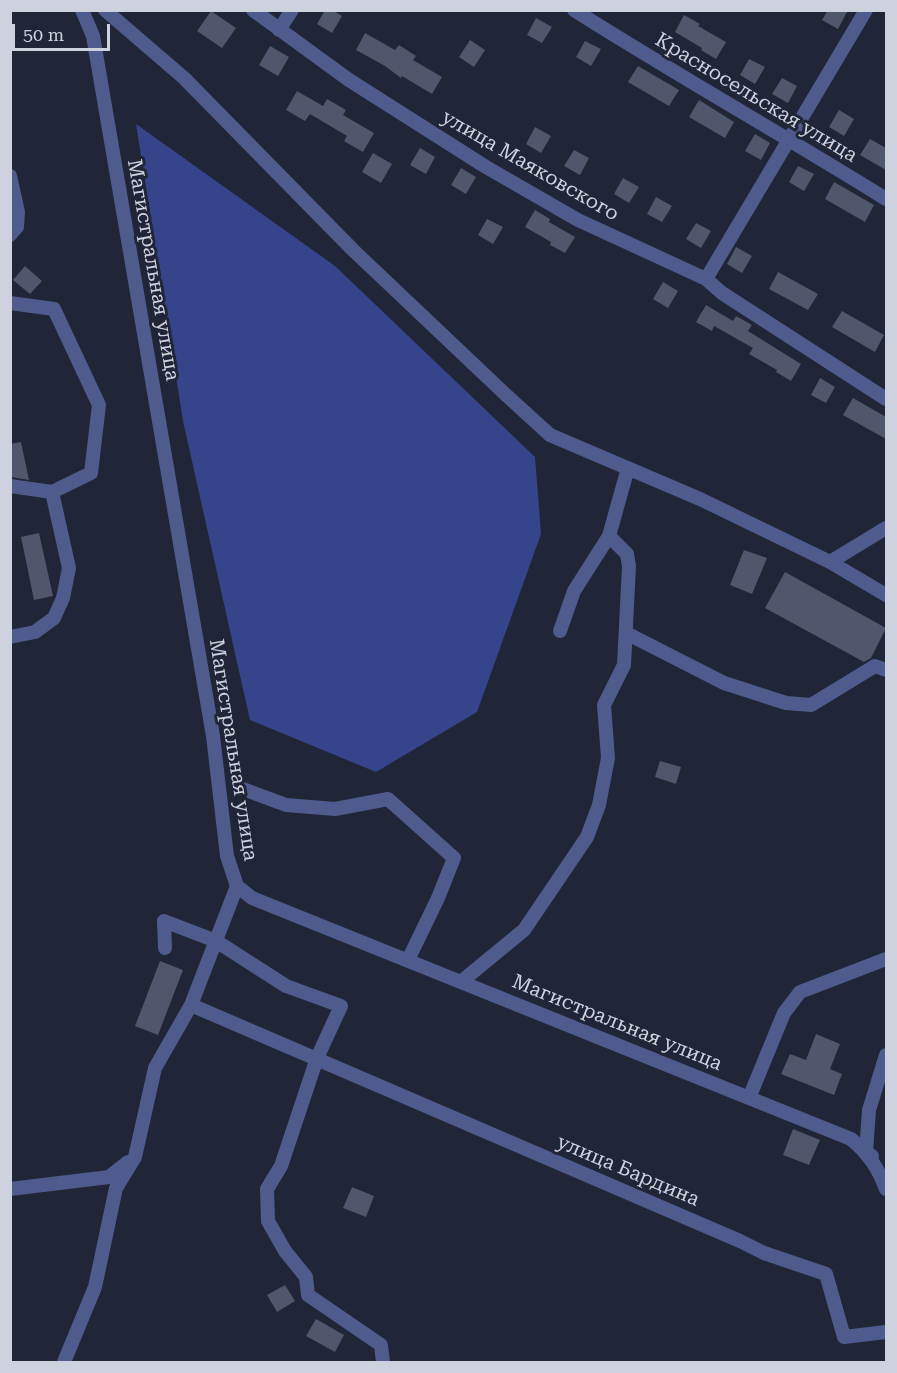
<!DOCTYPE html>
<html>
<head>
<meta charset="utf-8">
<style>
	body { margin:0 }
	#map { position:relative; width:897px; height:1373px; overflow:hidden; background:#202638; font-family:"Roboto Serif",serif }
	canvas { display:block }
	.frame { position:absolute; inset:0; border:12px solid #ced2de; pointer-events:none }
	.scale { position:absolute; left:12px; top:24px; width:98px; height:27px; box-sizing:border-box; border:3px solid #ced2de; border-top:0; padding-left:8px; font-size:18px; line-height:21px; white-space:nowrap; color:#ced2de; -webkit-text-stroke:4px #202638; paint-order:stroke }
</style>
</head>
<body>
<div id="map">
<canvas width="897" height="1373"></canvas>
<div class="frame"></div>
<div class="scale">50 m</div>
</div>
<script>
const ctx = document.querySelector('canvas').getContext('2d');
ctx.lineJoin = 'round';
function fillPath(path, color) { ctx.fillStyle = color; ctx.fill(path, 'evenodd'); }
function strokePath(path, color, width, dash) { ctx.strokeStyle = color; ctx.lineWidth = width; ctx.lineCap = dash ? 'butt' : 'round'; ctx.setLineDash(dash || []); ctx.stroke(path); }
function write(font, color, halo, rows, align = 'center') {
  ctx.font = font + ' "Roboto Serif",serif'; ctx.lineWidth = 6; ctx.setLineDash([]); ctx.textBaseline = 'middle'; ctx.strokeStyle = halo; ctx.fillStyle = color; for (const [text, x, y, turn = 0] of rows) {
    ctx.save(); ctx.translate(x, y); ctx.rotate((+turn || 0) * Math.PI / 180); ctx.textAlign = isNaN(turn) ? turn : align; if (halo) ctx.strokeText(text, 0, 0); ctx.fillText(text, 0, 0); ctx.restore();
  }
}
fillPath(new Path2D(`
	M 136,124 L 335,266 L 535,457 L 541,534 L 477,712 L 376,772 L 250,720 L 183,421 Z`), '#36458b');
fillPath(new Path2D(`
	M 325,10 L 332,10 L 342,16 L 332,33 L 317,24 Z
	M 828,10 L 848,10 L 838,29 L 822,20 Z
	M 211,11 L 236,28 L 222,48 L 197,31 Z
	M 684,15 L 700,24 L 698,26 L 726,42 L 716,59 L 701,50 L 702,48 L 675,32 Z
	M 536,18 L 552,27 L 542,43 L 527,35 Z
	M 365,33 L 395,50 L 399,45 L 416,56 L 413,60 L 442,77 L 432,94 L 402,76 L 401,78 L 385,66 L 356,50 Z
	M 470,40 L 485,50 L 474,67 L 459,57 Z
	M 585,41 L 601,49 L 591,66 L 576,57 Z
	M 270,46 L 289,57 L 278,76 L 259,65 Z
	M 749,59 L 765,67 L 755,84 L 740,75 Z
	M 638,66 L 679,90 L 669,106 L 628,82 Z
	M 782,78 L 797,86 L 788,103 L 772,94 Z
	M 297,91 L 323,106 L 327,99 L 346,110 L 343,115 L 374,133 L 363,152 L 344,141 L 347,136 L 310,114 L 305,121 L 286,110 Z
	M 699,100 L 734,122 L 725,138 L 689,117 Z
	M 839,110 L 854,119 L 844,136 L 829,127 Z
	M 535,127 L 551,136 L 541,153 L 526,144 Z
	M 755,134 L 770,143 L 761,160 L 745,151 Z
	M 870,139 L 886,148 L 886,170 L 860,155 Z
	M 420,148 L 435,157 L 426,174 L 410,165 Z
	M 574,150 L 589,158 L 580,175 L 564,166 Z
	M 373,153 L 392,164 L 381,183 L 362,172 Z
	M 798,166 L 814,174 L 804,191 L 789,182 Z
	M 461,168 L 476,177 L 466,194 L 451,185 Z
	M 623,178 L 639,187 L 629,203 L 614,194 Z
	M 834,182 L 874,205 L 865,222 L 825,199 Z
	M 656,197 L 672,206 L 662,222 L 647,214 Z
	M 535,210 L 550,219 L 549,222 L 575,237 L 565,253 L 550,245 L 551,242 L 525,227 Z
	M 487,219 L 503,227 L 493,244 L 478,235 Z
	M 696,223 L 711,231 L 701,248 L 686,239 Z
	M 736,247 L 752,256 L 742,273 L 727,264 Z
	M 25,266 L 42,281 L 30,294 L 13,280 Z
	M 778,272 L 818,294 L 808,310 L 769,289 Z
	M 663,282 L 678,291 L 668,308 L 653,299 Z
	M 706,305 L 733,321 L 736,316 L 752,325 L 748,331 L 801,364 L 791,381 L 776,372 L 777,370 L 749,354 L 753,348 L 714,326 L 712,331 L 696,322 Z
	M 842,311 L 884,335 L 875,352 L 832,327 Z
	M 820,378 L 835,387 L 826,403 L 811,395 Z
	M 853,398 L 886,417 L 886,439 L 843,415 Z
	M 21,442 L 29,480 L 11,477 L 10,444 Z
	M 39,533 L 53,596 L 34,600 L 21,537 Z
	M 744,550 L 767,558 L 752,594 L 730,585 Z
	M 785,572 L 886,628 L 871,658 L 864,662 L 765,608 Z
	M 660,761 L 681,767 L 676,784 L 655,777 Z
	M 160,961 L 183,970 L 158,1035 L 135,1026 Z
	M 816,1034 L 840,1044 L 830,1069 L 842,1074 L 834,1095 L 781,1074 L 790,1054 L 806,1060 Z
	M 793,1129 L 820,1140 L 809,1165 L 783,1155 Z
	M 352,1187 L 374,1196 L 366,1217 L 343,1208 Z
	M 285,1285 L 295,1301 L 277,1312 L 267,1295 Z
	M 316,1319 L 344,1335 L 335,1352 L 306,1336 Z`), '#50566b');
strokePath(new Path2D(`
	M 82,10 L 93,36 L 213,736 L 227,856 L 237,886 L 252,898 L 851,1139 C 869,1154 878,1168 886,1189
	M 105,10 L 184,78 L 353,250 L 505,394 L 550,435 L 700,499 L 830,562 L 886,528
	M 253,10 L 349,80 L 486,167 L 578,220 L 706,279 L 722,293 L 886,399
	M 574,10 C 677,75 783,135 886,199
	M 279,30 L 292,10
	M 10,176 L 18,212 L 17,227 L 10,235
	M 706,279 L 866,10
	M 10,303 L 54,309 L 99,405 L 91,473 L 52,492 L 10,486
	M 830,562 L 886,595
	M 560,631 L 574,591 L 609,536
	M 626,633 L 724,683 L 786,703 L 811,705 L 875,666 L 886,670
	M 10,637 L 35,632 L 54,618 L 63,598 L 69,568 L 52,492
	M 243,789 L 286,805 L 335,809 L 388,799 L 454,858 L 438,898 L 408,960
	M 165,948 L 164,921 L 216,941 L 286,986 L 341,1006 L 317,1058 L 281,1166 L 267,1189 L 268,1221 L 285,1251 L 306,1277 L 308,1295 L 381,1345 L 383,1362
	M 462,981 L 524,930 L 587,837 L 599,805 L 608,758 L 604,705 L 624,665 L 629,566 L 627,554 L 609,536 L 628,468
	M 191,1005 L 237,886
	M 749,1098 L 784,1013 L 800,992 L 886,959
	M 872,1156 L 866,1152 L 869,1110 L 886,1055
	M 10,1189 L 109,1177 L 128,1162
	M 64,1362 L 95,1287 L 116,1188 L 135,1157 L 155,1068 L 191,1005 L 740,1241 L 764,1253 L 826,1274 L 844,1337 L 886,1332`), '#4e5b8c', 14);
write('20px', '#ced2de', '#202638', [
	["Красносельская улица",756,98,31],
	["улица Маяковского",530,166,30],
	["Магистральная улица",153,270,80],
	["Магистральная улица",233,750,81],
	["Магистральная улица",617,1023,22],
	["улица Бардина",628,1171,23]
]);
</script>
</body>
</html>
